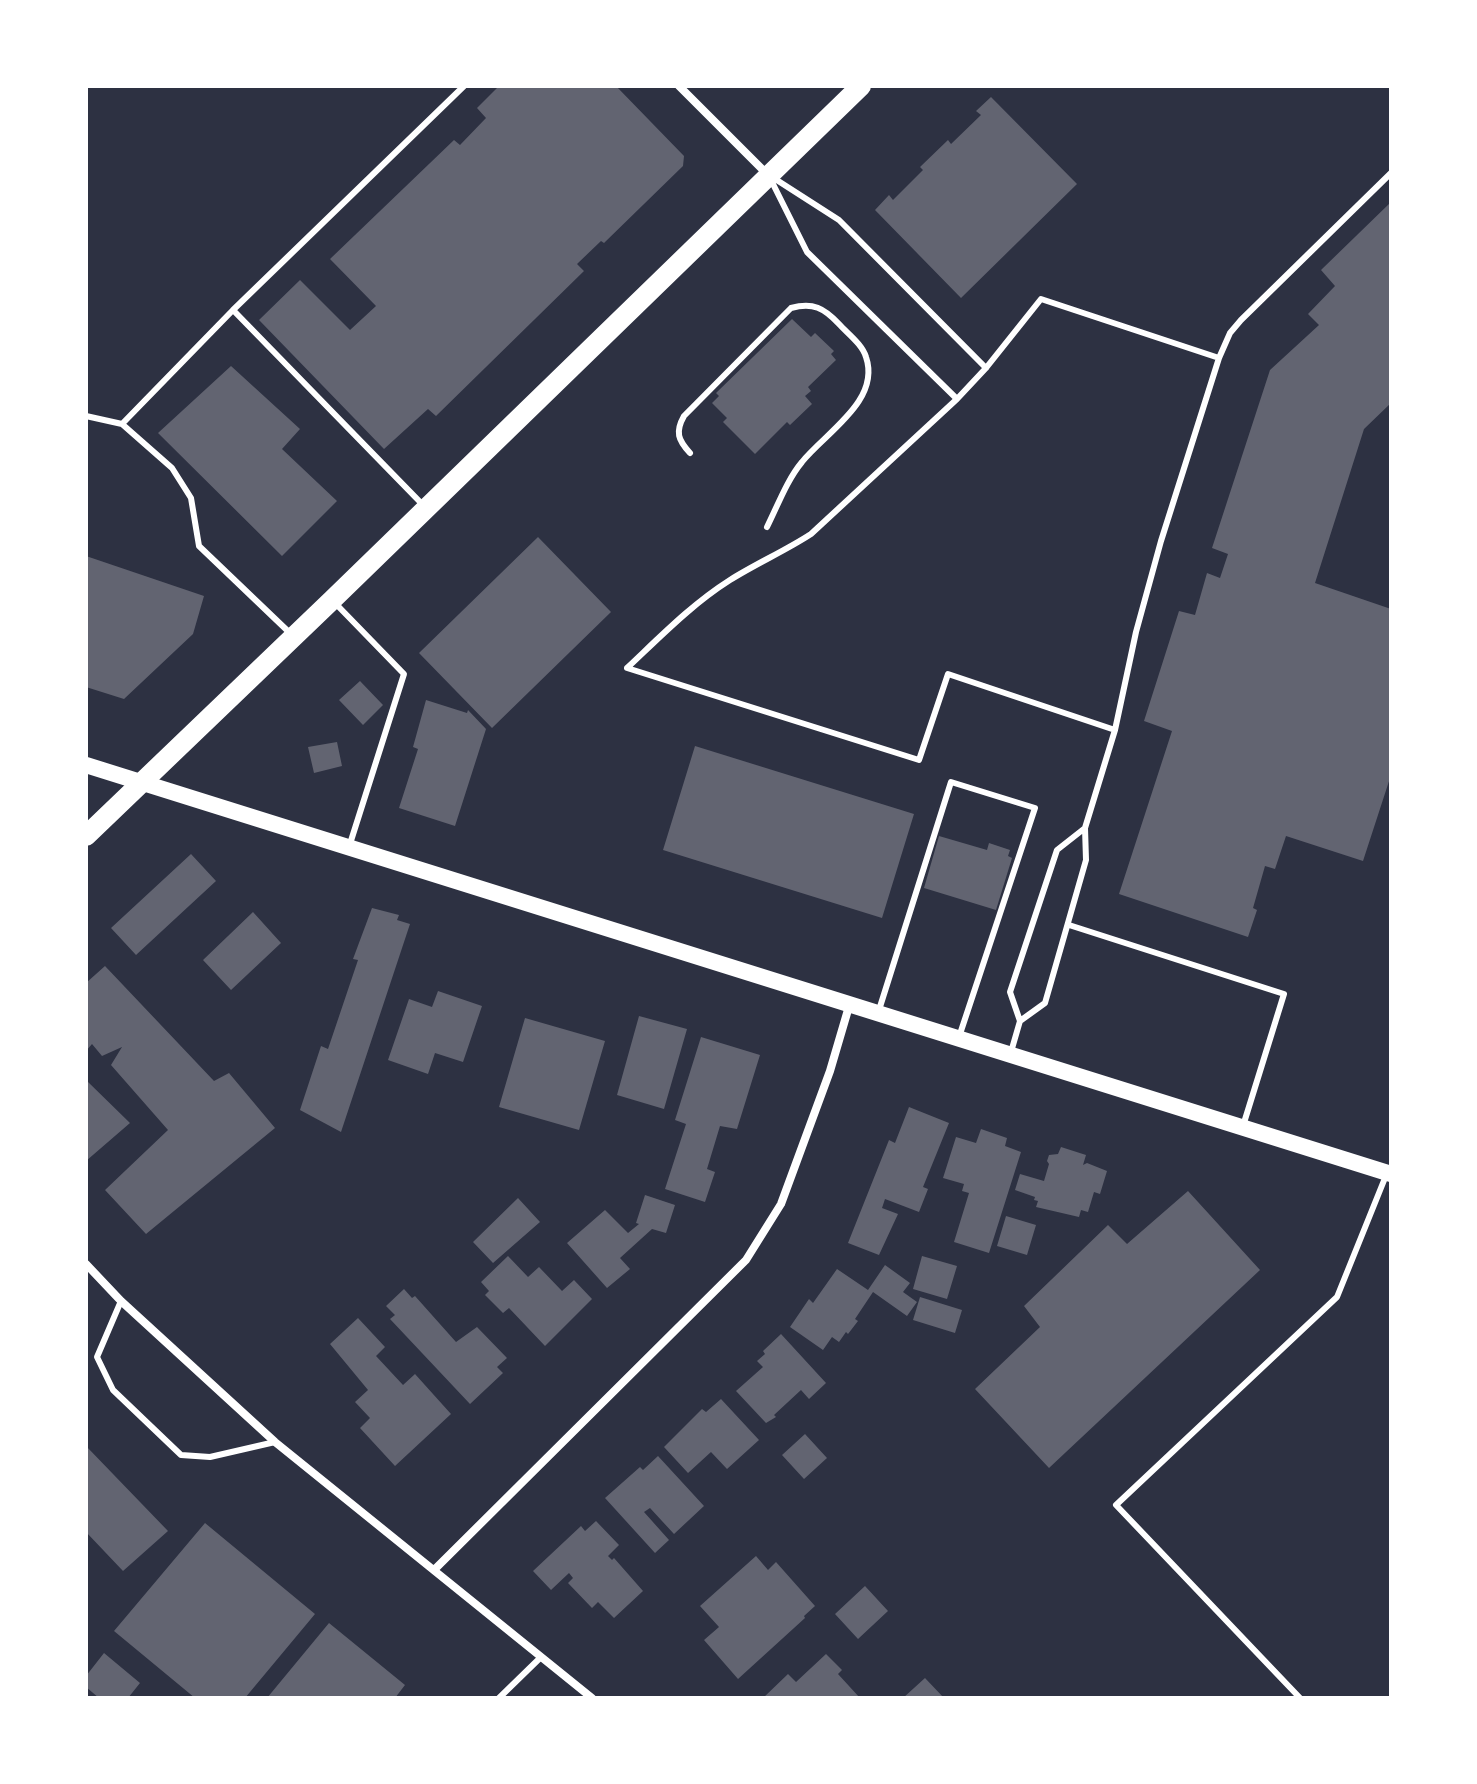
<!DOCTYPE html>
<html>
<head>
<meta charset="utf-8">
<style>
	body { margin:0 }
	#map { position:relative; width:1477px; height:1784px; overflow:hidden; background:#2d3142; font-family:"Exo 2",sans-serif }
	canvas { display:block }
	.frame { position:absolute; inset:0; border:88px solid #fff; pointer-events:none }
</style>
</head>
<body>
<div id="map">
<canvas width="1477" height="1784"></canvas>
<div class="frame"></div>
</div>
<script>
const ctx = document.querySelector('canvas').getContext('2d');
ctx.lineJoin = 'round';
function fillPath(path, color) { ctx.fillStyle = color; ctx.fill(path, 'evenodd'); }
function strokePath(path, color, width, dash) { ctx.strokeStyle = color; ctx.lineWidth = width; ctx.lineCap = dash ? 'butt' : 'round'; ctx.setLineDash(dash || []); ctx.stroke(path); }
fillPath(new Path2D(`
	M 499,86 L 616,86 L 684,156 L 683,166 L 604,243 L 601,241 L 577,264 L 584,271 L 436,416 L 428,409 L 384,449 L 259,320 L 300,280 L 350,330 L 376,306 L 330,259 L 454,140 L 460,145 L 486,118 L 477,108 Z
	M 991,97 L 1077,184 L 961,298 L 875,210 L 889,195 L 893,200 L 923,170 L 920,167 L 948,140 L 951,144 L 981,115 L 976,111 Z
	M 1391,202 L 1391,403 L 1364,429 L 1315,583 L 1391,609 L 1391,775 L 1363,861 L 1286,836 L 1275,869 L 1265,866 L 1253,908 L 1257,910 L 1248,937 L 1119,894 L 1172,731 L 1144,721 L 1179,611 L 1195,615 L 1207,573 L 1220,578 L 1228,554 L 1212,548 L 1270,370 L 1319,325 L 1308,314 L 1335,286 L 1321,270 Z
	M 792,319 L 811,337 L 815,333 L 834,351 L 831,354 L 836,360 L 808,387 L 811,391 L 805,396 L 812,404 L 790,425 L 787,422 L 755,454 L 723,422 L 727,418 L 712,403 L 719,396 L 716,393 Z
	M 231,366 L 300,429 L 282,449 L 337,501 L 282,556 L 158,433 Z
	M 538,537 L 611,612 L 492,728 L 419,653 Z
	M 86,556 L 204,596 L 193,634 L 124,699 L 86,687 Z
	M 360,681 L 383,705 L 363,725 L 339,700 Z
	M 426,700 L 467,713 L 468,710 L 486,729 L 455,826 L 399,808 L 418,749 L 413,747 Z
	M 337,742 L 342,766 L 314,773 L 308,747 Z
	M 695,746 L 914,814 L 882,918 L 663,850 Z
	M 939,836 L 987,850 L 989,843 L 1010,850 L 1008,856 L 1012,858 L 996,910 L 924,888 Z
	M 191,854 L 216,881 L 136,955 L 111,928 Z
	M 372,908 L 399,915 L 397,920 L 410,924 L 341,1132 L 300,1110 L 321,1046 L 328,1049 L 358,960 L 353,959 Z
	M 253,912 L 281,943 L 231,990 L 203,960 Z
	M 105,966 L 214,1081 L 229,1073 L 275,1128 L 146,1234 L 105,1190 L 168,1130 L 111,1065 L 122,1047 L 102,1056 L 92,1044 L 86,1051 L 86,983 Z
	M 438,991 L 482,1006 L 463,1062 L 435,1053 L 428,1074 L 388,1060 L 409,999 L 432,1007 Z
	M 639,1016 L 687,1029 L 664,1109 L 617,1095 Z
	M 525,1018 L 605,1041 L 579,1130 L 499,1107 Z
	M 701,1037 L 760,1055 L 737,1129 L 720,1126 L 707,1169 L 715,1172 L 705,1202 L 665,1189 L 686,1124 L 675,1120 Z
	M 86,1080 L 130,1123 L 86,1161 Z
	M 909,1107 L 949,1123 L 923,1187 L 928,1189 L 919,1212 L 885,1199 L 882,1208 L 898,1214 L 879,1255 L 848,1243 L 889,1140 L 895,1143 Z
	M 981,1129 L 1007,1138 L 1005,1146 L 1021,1152 L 989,1253 L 954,1242 L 969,1193 L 962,1191 L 964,1184 L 943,1178 L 956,1137 L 976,1143 Z
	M 1061,1147 L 1086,1155 L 1083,1165 L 1087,1163 L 1107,1171 L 1100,1194 L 1094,1192 L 1088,1212 L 1081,1210 L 1079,1217 L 1036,1207 L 1038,1201 L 1034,1200 L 1035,1197 L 1015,1190 L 1020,1174 L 1044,1181 L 1049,1164 L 1047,1161 L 1049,1155 L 1058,1154 Z
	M 1188,1191 L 1260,1270 L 1049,1468 L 975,1389 L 1040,1327 L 1024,1306 L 1108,1225 L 1127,1244 Z
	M 645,1195 L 675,1205 L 666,1233 L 652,1229 L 620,1258 L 630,1269 L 607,1288 L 567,1243 L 605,1210 L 628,1233 L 639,1224 L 636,1223 Z
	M 518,1198 L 540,1222 L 493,1263 L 473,1242 Z
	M 1006,1216 L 1036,1225 L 1027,1255 L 997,1246 Z
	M 508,1256 L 528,1277 L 539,1267 L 562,1291 L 574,1280 L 592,1299 L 545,1346 L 509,1308 L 503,1313 L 485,1295 L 489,1291 L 481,1282 Z
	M 922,1256 L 957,1266 L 947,1299 L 913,1289 Z
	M 885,1265 L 910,1283 L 903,1292 L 917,1302 L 907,1316 L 873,1292 L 855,1319 L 858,1321 L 848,1334 L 846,1332 L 839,1342 L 832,1337 L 823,1350 L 790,1327 L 809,1299 L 813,1303 L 837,1269 L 868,1290 Z
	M 404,1289 L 412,1298 L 415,1296 L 456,1342 L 477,1327 L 507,1358 L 497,1367 L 503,1373 L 470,1404 L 390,1319 L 395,1315 L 386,1306 Z
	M 920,1297 L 962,1310 L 955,1333 L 913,1320 Z
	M 358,1318 L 385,1347 L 376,1356 L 403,1385 L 415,1374 L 451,1414 L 395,1466 L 360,1428 L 370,1418 L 355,1402 L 368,1390 L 330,1344 Z
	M 781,1334 L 826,1383 L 809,1399 L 801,1390 L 774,1415 L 776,1417 L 766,1423 L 736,1391 L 763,1367 L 757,1361 L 765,1354 L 763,1351 Z
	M 721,1399 L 759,1440 L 727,1469 L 711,1452 L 688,1473 L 664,1447 L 702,1409 L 706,1412 Z
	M 805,1434 L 827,1458 L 804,1479 L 782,1455 Z
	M 86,1446 L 168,1531 L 123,1571 L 86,1532 Z
	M 658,1456 L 704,1506 L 674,1534 L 650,1508 L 644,1512 L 669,1540 L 655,1553 L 605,1498 L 640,1467 L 643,1470 Z
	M 596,1521 L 619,1545 L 608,1556 L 612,1560 L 614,1558 L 643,1591 L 614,1618 L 598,1602 L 592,1608 L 568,1583 L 573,1578 L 569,1573 L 551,1590 L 533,1571 L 581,1526 L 585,1531 Z
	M 205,1523 L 315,1614 L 245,1698 L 195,1698 L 114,1631 Z
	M 756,1556 L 768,1570 L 776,1562 L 815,1606 L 804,1616 L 805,1618 L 738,1679 L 704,1640 L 719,1627 L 700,1606 Z
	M 865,1586 L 888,1611 L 858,1639 L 835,1614 Z
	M 329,1623 L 405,1685 L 395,1698 L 267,1698 Z
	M 104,1653 L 140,1683 L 128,1698 L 99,1698 L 86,1687 L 86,1676 Z
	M 826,1654 L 842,1670 L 838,1674 L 860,1698 L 763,1698 L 788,1674 L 796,1682 Z
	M 925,1678 L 944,1698 L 903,1698 Z`), '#626471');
strokePath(new Path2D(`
	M 772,177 L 839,220 L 986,368
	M 770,178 L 807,252 L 957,399
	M 233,310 L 424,506
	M 86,416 L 122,424 L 233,310 L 464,86
	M 122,424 L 172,468 L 191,498 L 199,546 L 292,635
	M 690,453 C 678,440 675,432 684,416 L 791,308 C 813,302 824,308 839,324 C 848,334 862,344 866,357 C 881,401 825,433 802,462 C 787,480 778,505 767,527
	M 335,603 L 404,674 L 349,847
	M 1115,730 L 948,674 L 919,760 L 627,668 C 660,637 692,604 730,580 C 757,563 785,551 811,534 L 957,399 L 986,368 L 1041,299 L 1219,358
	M 1085,828 L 1115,730 L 1136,632 L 1161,541 L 1219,358 L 1230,333 L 1241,320 L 1391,173
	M 1085,828 L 1086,860 L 1045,1003 L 1020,1021 L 1010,992 L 1057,850 Z
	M 1069,925 L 1284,994 L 1243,1126
	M 879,1010 L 951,782 L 1035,808 L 959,1037
	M 1011,1052 L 1020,1021
	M 121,1301 L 97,1357 L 113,1390 L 181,1455 L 210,1457 L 275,1442
	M 499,1698 L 540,1658
	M 1300,1698 L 1116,1505 L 1337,1297 L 1387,1173`), '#fff', 6);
strokePath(new Path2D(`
	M 679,86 L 768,175
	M 86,1264 L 121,1301 L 275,1442 L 592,1698
	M 434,1570 L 746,1260 L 781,1204 L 830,1071 L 850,1003`), '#fff', 8);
strokePath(new Path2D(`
	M 86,765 L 1391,1174`), '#fff', 16);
strokePath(new Path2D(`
	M 86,836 L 332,600 L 861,86`), '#fff', 20);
</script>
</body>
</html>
